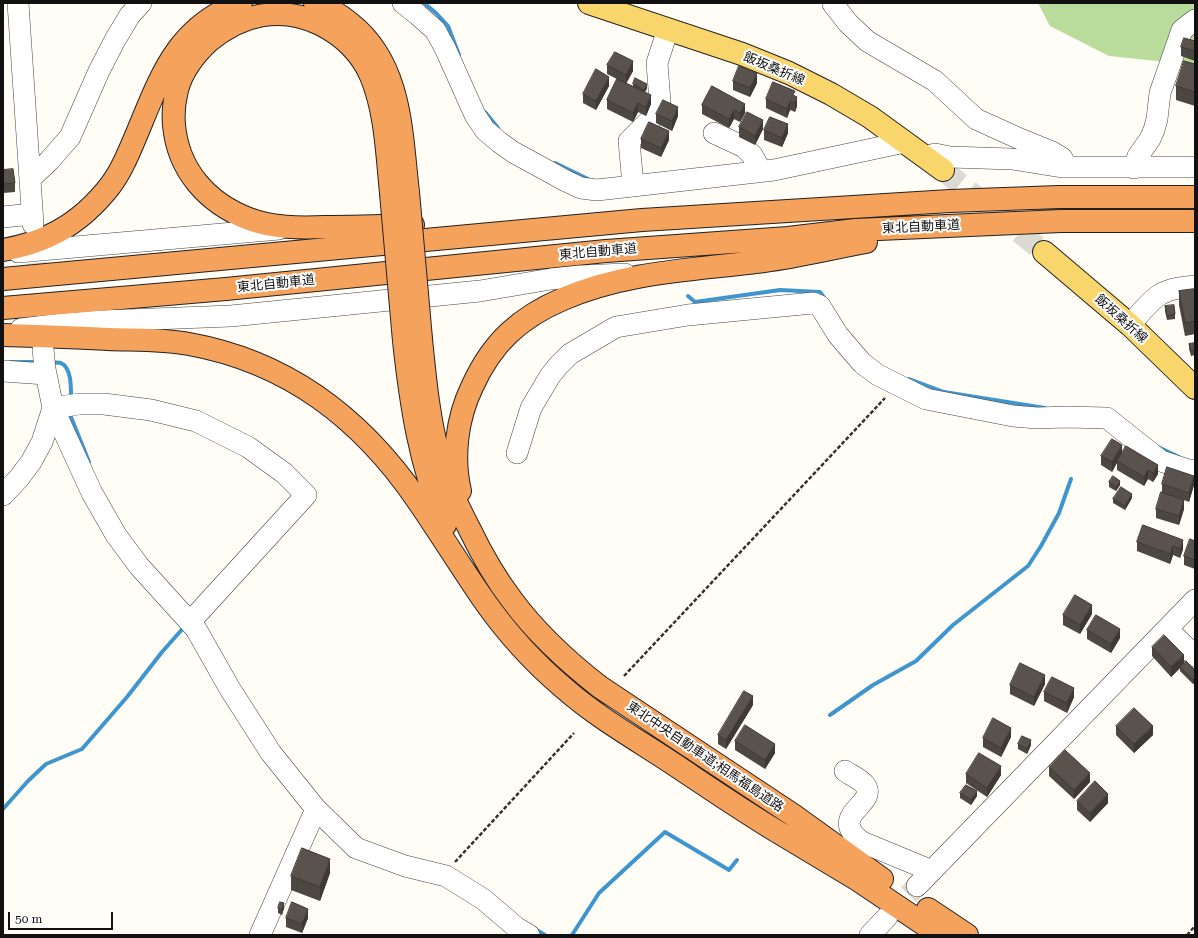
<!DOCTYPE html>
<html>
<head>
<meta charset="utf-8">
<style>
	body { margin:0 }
	#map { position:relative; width:1198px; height:938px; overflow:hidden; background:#fffdf5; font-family:"Roboto Serif",serif }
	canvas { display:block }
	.frame { position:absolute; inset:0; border:4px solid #111; pointer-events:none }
	.scale { position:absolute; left:8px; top:912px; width:105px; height:18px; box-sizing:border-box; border:2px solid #111; border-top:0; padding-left:5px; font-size:12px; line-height:14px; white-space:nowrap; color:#111; -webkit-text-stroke:3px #fff; paint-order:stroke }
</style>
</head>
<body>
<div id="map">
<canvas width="1198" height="938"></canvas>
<div class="frame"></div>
<div class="scale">50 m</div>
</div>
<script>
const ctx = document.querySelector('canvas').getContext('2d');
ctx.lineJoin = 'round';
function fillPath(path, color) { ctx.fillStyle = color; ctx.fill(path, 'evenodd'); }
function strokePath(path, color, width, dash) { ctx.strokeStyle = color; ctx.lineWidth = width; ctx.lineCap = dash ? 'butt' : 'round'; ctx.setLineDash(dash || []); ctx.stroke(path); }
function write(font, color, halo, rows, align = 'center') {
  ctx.font = font + ' "Roboto Serif","Noto Sans JP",serif'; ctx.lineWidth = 4; ctx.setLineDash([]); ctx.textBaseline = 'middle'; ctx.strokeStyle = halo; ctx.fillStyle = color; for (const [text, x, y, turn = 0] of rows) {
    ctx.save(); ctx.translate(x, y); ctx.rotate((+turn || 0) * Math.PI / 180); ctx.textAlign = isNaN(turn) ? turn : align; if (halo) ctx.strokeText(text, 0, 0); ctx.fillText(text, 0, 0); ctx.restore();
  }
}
fillPath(new Path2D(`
	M 1038,3 L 1195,3 L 1195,65 L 1109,56 L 1050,26 Z`), '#b9dc9c');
strokePath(new Path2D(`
	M 424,3 L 436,13 L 448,26 L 459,55
	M 485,112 L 498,128
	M 555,163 L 590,180
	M 688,296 L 695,302 L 780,290 L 820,292 L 825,299
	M 11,362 L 39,362
	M 51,362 C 54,363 58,362 61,363 C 72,368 71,389 71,399
	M 909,379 L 944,392 L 1045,408
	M 71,412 L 71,417 L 89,462
	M 1158,447 L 1179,457
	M 830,715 L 873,685 L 916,661 L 953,625 L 1028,566 L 1041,546 L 1059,513 L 1071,479
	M 3,809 L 28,781 L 46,764 L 82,749 L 127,697 L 162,652 L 185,626
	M 535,929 L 545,935
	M 572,935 L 599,893 L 665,832 L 729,870 L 737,860`), '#3f96cf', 4);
strokePath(new Path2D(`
	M 34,232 L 41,323
	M 887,917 L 917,886`), '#dbdad3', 21, [21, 10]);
strokePath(new Path2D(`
	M 943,170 L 1044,252`), '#dbdad3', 22, [22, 11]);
const minor = new Path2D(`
	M 18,3 L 33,224
	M 403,3 L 418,15 L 435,30 L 445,48 L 475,115 L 485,130 L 499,142 L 513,152 L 566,181 L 581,188 L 597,190 L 774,170 L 905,142
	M 833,3 L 833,4 L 848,23 L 867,41 L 935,81 L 976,119 L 1020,139 L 1052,152 L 1062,158 L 1067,167
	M 714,133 L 744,147 L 752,155 L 761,171
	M 925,157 L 935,154 L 950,157 L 1012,159 L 1062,167 L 1195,167
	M 1134,168 L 1138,156 L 1150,139 L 1154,130 L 1157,119 L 1160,93 L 1182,30 L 1195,20
	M 30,179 L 49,161 L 70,137 L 99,71 L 115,40 L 130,15 L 141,3
	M 633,185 L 629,141 L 651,119 L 660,102 L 657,63 L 668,29
	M 3,217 L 32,214
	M 18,252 L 279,229
	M 1130,325 C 1138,316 1151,299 1161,294 C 1171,288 1184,287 1195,286
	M 21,329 L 62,324 L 101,321 L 231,316 L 480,291 L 551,279 L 580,276 L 625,274
	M 3,371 L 46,374
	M 517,453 L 531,408 L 550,376 L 558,366 L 570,354 L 616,327 L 688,315 L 813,303 L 820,306 L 838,335 L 862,363 L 878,375 L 926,399 L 1013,416 L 1037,418 L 1066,417 L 1107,418 L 1161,461 L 1185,469 L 1195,471
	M 3,495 L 19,478 L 31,462 L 42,442 L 53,408 L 45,369 L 43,349
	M 190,622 L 306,495 L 284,473 L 248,447 L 196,421 L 151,410 L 104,404 L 79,404 L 53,408 L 92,493 L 116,535 L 139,566 L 196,629 L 230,689 L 271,753 L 316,809 L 356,848 L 405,866 L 446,876 L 483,899 L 517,928 L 529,935
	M 1167,629 L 1195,656
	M 845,771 C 849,774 862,780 865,785 C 879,805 826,814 862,842 L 932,871
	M 917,886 L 1195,600
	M 260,935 L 316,809
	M 870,935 L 887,917`);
const major = new Path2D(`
	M 589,3 L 742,54 L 789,73 L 831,94 L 870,117 L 943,170
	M 1044,252 L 1130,325 L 1195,388`);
const highway = new Path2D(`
	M 315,3 C 328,7 340,15 351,24 C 402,65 401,133 408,192
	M 391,193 C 387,154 386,112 371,76 C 361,53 342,35 320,24 C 281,5 242,14 209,41 C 195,54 182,71 177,90 C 174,102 173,114 174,125 C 178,170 207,203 249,219 C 272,228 300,228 325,227 C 354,227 384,226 413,225
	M 3,250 C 19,247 35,243 49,236 C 71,226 91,209 106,191 C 119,176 127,157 135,138 C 160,79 175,27 241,3
	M 3,279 L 642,220 L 950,201 L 1059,197 L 1195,197
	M 3,308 L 226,289 L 606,251 L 788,238 L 856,230 L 1061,221 L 1195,221
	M 3,335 C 38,336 73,337 108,339 C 135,340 163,339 189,344 C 289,362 362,419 418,501 C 440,533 461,567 483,599 C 506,632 534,663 565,689 C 598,718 639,741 675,765 C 711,789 746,813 783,835 C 808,850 833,865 858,880 C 885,898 913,917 940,935
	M 421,339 C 425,380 429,421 440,461 C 447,484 458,507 469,528 C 481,553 495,578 512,600 C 537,634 568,662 600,687 L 793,815 L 882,879
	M 404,341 C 411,406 420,464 445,525
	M 460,491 C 452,457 457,418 472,387 C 481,367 493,348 509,333 C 525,318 544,307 563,299 C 627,271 696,270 764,261 C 798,257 832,248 866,242
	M 928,909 L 967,935`);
strokePath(minor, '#444', 22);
strokePath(major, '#222', 24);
strokePath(highway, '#222', 24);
strokePath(new Path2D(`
	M 624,676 L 885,398
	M 455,862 L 574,733
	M 1187,935 L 1195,926`), '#333', 2.5, [4, 2]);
strokePath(minor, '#fff', 21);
strokePath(major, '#f9d66b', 22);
strokePath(highway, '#f5a25d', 22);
const highwayBridge = new Path2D(`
	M 408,192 L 421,339
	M 391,193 L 404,341`);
strokePath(highwayBridge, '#222', 24, []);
strokePath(highwayBridge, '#f5a25d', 22);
fillPath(new Path2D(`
	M 1195,41 L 1195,61 L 1181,56 L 1181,47 Z
	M 1195,64 L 1195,106 L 1176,100 L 1176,86 Z
	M 607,65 L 633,71 L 626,83 L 633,86 L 633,84 L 647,88 L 645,92 L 651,104 L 646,116 L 638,112 L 633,122 L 607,109 L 607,100 L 617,79 L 607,74 Z
	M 733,81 L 757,83 L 750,97 L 733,90 Z
	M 609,86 L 596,110 L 583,103 L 583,94 Z
	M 712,86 L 745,113 L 740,122 L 734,119 L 729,128 L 702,114 L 702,105 Z
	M 795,96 L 797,106 L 795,112 L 790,110 L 787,118 L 766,108 L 766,99 Z
	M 656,114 L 678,116 L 672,131 L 656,123 Z
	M 739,127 L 763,129 L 755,145 L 739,137 Z
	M 764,130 L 788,133 L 782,147 L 764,140 Z
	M 641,139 L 669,140 L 661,157 L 641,148 Z
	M 3,170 L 15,183 L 15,192 L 3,193 Z
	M 1195,289 L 1195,334 L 1185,336 L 1179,305 L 1179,291 Z
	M 1165,306 L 1175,314 L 1175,319 L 1167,320 L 1165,311 Z
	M 1195,343 L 1195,355 L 1191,356 L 1189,349 L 1189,344 Z
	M 1122,453 L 1158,474 L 1153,482 L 1148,479 L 1144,486 L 1117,470 L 1117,462 L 1112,472 L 1101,465 L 1101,456 Z
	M 1109,482 L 1120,485 L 1116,491 L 1109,487 Z
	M 1162,484 L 1194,485 L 1189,502 L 1184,500 L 1184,509 L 1179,525 L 1156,518 L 1156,509 L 1162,493 Z
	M 1132,498 L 1125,510 L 1113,503 L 1113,499 Z
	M 1143,525 L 1183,549 L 1180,558 L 1173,555 L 1170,564 L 1137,551 L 1137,542 Z
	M 1195,541 L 1195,569 L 1184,565 L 1184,556 Z
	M 1092,614 L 1080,634 L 1063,625 L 1063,615 Z
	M 1087,630 L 1120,638 L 1111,653 L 1087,639 Z
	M 1152,647 L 1184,663 L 1195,670 L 1195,682 L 1193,684 L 1180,671 L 1180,668 L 1171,677 L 1152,656 Z
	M 1045,684 L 1034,706 L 1010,694 L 1010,685 Z
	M 1044,692 L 1074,697 L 1067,713 L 1044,701 Z
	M 753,705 L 726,749 L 718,744 L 718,735 Z
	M 1116,726 L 1153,735 L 1134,753 L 1116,735 Z
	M 1011,737 L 1001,757 L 983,747 L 983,738 Z
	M 735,741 L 775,753 L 765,769 L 735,750 Z
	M 1018,744 L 1031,745 L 1027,754 L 1018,749 Z
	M 1049,767 L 1090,782 L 1074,799 L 1049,776 Z
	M 966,774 L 1001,775 L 987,797 L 966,783 Z
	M 960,793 L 977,796 L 971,805 L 960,798 Z
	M 1077,801 L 1108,803 L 1090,822 L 1077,810 Z
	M 330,873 L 320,901 L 291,890 L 291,876 Z
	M 278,908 L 284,908 L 282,915 L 278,913 Z
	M 286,918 L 308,918 L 302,933 L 286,927 Z`), '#4d4742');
fillPath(new Path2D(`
	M 633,61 L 633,71 L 626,84 L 626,75 Z
	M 757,73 L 757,83 L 750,97 L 750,88 Z
	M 609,77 L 609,86 L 596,110 L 596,101 Z
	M 647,84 L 647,88 L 644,94 L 644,90 Z
	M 651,95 L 651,104 L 646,116 L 646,107 Z
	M 797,97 L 797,106 L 795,112 L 795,103 Z
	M 790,101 L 790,110 L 787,118 L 787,109 Z
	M 638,103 L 638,112 L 633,122 L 633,113 Z
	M 745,104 L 745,113 L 740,122 L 740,113 Z
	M 678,107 L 678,116 L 672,131 L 672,121 Z
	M 734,110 L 734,119 L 729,128 L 729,119 Z
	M 763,120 L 763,129 L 755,145 L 755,136 Z
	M 788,124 L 788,133 L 782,147 L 782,138 Z
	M 669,131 L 669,140 L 661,157 L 661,148 Z
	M 1122,445 L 1122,454 L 1112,472 L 1112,462 Z
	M 1158,465 L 1158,474 L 1153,482 L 1153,473 Z
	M 1148,470 L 1148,479 L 1144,486 L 1144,477 Z
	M 1194,476 L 1194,485 L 1189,502 L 1189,493 Z
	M 1120,481 L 1120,485 L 1116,491 L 1116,487 Z
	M 1132,494 L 1132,498 L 1125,510 L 1125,506 Z
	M 1184,500 L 1184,509 L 1179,525 L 1179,516 Z
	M 1183,540 L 1183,549 L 1180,558 L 1180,549 Z
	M 1173,546 L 1173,555 L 1170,564 L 1170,554 Z
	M 1092,605 L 1092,614 L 1080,634 L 1080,625 Z
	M 1120,629 L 1120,638 L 1111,653 L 1111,644 Z
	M 1184,655 L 1184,664 L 1180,667 L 1180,668 L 1171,677 L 1171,667 Z
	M 1045,675 L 1045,684 L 1034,706 L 1034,697 Z
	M 1195,677 L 1195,682 L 1193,684 L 1193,680 Z
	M 1074,688 L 1074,697 L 1067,713 L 1067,703 Z
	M 753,696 L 753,705 L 726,749 L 726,740 Z
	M 1153,726 L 1153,735 L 1134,753 L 1134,744 Z
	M 1011,728 L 1011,737 L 1001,757 L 1001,748 Z
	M 1031,740 L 1031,745 L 1027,754 L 1027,749 Z
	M 775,744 L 775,753 L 765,769 L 765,760 Z
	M 1001,766 L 1001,775 L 987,797 L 987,788 Z
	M 1090,773 L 1090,782 L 1074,799 L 1074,790 Z
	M 977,791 L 977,796 L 971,805 L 971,800 Z
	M 1108,794 L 1108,803 L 1090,822 L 1090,813 Z
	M 330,859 L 330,873 L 320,901 L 320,887 Z
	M 284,903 L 284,908 L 282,915 L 282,910 Z
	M 308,909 L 308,918 L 302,933 L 302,924 Z`), '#3f3936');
const building = new Path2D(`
	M 1184,38 L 1195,41 L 1195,51 L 1181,47 Z
	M 615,52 L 633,61 L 626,75 L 607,65 Z
	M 1184,61 L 1195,64 L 1195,92 L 1176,86 Z
	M 739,66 L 757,73 L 750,88 L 733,81 Z
	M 596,69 L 609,77 L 596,101 L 583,94 Z
	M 635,78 L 647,84 L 644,90 L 633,84 Z
	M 617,79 L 651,95 L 646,107 L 638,103 L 633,113 L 607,100 Z
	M 773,82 L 795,91 L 793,95 L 797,97 L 795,103 L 790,101 L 787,109 L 766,99 Z
	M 712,86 L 745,104 L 740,113 L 734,110 L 729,119 L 702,105 Z
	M 663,100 L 678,107 L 672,121 L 656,114 Z
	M 747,112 L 763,120 L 755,136 L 739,127 Z
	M 770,117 L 788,124 L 782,138 L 764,130 Z
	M 649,122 L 669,131 L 661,148 L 641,139 Z
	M 13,169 L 15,183 L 3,184 L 3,170 Z
	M 1195,289 L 1195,321 L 1185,323 L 1179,291 Z
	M 1174,305 L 1175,314 L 1167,316 L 1165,306 Z
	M 1195,343 L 1195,350 L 1191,351 L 1189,344 Z
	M 1112,439 L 1122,445 L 1112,462 L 1101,456 Z
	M 1126,446 L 1158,465 L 1153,473 L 1148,470 L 1144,477 L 1117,461 Z
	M 1167,467 L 1194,476 L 1189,493 L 1162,484 Z
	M 1113,476 L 1120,481 L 1116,487 L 1109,482 Z
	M 1121,487 L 1132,494 L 1125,506 L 1113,499 Z
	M 1161,492 L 1184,500 L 1179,516 L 1156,509 Z
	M 1143,525 L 1183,540 L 1180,549 L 1173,546 L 1170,554 L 1137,542 Z
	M 1190,539 L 1195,541 L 1195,560 L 1184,556 Z
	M 1075,595 L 1092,605 L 1080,625 L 1063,615 Z
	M 1096,615 L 1120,629 L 1111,644 L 1087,630 Z
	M 1164,635 L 1184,655 L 1171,667 L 1152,647 Z
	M 1186,661 L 1195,670 L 1195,677 L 1193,680 L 1180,667 Z
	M 1020,663 L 1045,675 L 1034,697 L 1010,685 Z
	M 1052,677 L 1074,688 L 1067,703 L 1044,692 Z
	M 744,691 L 753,696 L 726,740 L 718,735 Z
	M 1134,708 L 1153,726 L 1134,744 L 1116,726 Z
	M 993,718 L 1011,728 L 1001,748 L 983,738 Z
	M 745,725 L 775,744 L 765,760 L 735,741 Z
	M 1022,736 L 1031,740 L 1027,749 L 1018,744 Z
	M 1065,750 L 1090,773 L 1074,790 L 1049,767 Z
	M 979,753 L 1001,766 L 987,788 L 966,774 Z
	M 1095,781 L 1108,794 L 1090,813 L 1077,801 Z
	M 966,785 L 977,791 L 971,800 L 960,793 Z
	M 302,848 L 330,859 L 320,887 L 291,876 Z
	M 280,902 L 284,903 L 282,910 L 278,908 Z
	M 292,902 L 308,909 L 302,924 L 286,918 Z`);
fillPath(building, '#5a524d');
strokePath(building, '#3f3936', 1);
write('13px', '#111', '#fff', [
	["飯坂桑折線",774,69,23],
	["東北自動車道",921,227,-3],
	["東北自動車道",598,252,-5],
	["東北自動車道",276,284,-6],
	["飯坂桑折線",1121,319,42],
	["東北中央自動車道;相馬福島道路",705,757,34]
]);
</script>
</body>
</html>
